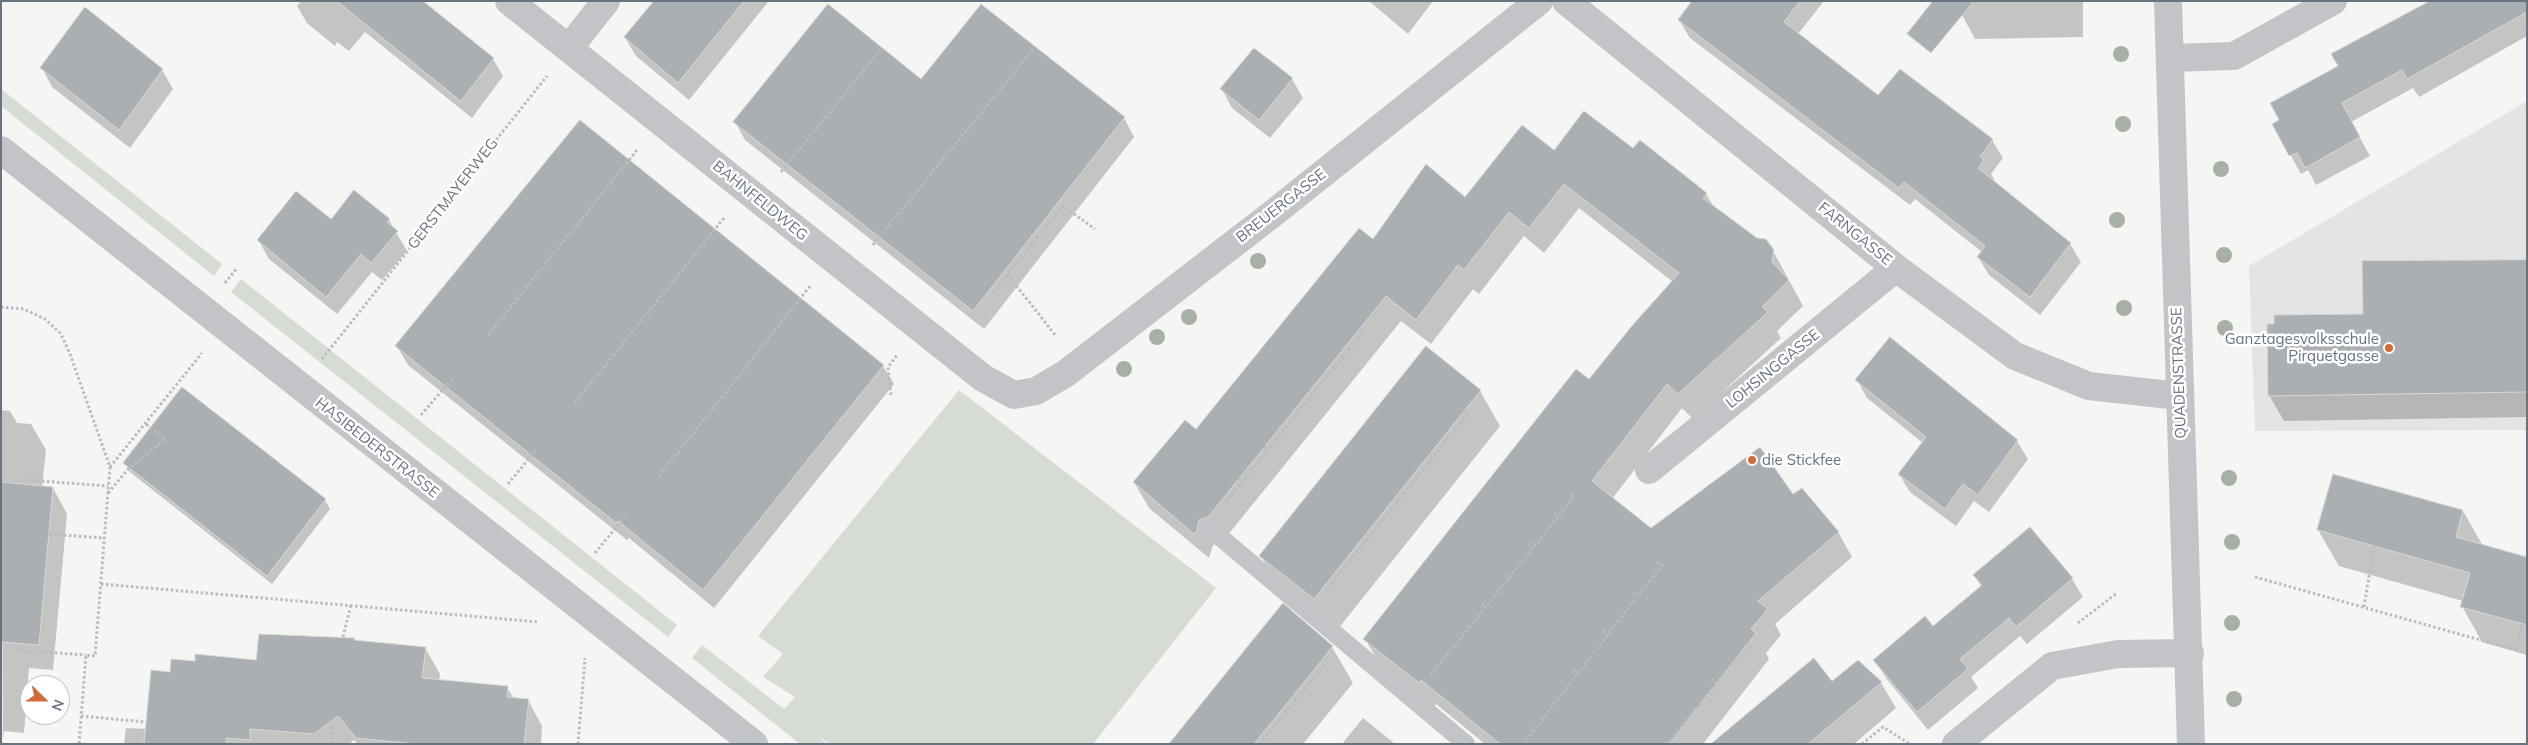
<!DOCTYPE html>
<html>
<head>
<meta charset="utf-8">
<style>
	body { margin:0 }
	#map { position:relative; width:2528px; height:745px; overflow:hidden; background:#f5f5f3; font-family:Mulish,sans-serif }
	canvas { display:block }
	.frame { position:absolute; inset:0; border:2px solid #687380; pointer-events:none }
	.north { position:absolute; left:20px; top:675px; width:50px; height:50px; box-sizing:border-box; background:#fff; border:1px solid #c3c7cc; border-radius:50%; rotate:112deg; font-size:14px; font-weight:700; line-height:20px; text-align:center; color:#687380 }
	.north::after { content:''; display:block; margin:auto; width:18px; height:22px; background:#d06c38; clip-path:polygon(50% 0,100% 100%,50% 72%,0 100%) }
</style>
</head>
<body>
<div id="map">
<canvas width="2528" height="745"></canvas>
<div class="frame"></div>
<div class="north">N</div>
</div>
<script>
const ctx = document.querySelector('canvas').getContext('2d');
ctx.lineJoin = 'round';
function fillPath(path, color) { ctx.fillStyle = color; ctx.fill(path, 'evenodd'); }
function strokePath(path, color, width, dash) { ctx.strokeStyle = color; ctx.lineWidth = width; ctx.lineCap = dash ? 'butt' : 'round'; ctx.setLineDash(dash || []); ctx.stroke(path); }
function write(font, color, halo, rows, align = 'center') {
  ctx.font = font + ' Mulish,sans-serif'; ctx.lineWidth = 5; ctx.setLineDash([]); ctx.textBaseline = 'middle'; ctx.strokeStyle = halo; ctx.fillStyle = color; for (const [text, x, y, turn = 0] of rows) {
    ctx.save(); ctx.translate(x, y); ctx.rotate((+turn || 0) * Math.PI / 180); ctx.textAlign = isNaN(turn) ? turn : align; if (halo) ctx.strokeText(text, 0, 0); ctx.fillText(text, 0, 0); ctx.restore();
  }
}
fillPath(new Path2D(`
	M 2527,101 L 2527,430 L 2255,431 L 2249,266 Z`), '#e3e4e3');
fillPath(new Path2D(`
	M 1,89 L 222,264 L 214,276 L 1,106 Z
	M 241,279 L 677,625 L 668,637 L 231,292 Z
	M 959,390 L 1216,588 L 1093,744 L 830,744 L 817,735 L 827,744 L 800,744 L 692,658 L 702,645 L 784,709 L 795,697 L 763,677 L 783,654 L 758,636 Z`), '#d6dcd4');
fillPath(new Path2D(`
	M 301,1 L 420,1 L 493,59 L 503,76 L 472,118 L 365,32 L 349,51 L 337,42 L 335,46 L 307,23 L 297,6 Z
	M 655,1 L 769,1 L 689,100 L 636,56 L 625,38 Z
	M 1369,1 L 1433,1 L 1408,34 Z
	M 1694,1 L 1824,1 L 1798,34 L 1878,97 L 1901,71 L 1992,140 L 2003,158 L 1991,174 L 1994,179 L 1992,181 L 2070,244 L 2081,262 L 2040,315 L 1989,275 L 1978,257 L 1982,252 L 1915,199 L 1910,205 L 1690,38 L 1679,20 Z
	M 1960,1 L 2083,1 L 2083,37 L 1975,39 L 1961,13 Z
	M 2527,1 L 2527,36 L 2419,97 L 2413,88 L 2351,122 L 2370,156 L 2316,185 L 2308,170 L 2301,174 L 2274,125 L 2339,67 Z
	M 85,9 L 162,70 L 173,89 L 130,148 L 52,87 L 42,68 Z
	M 1254,50 L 1292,79 L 1303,98 L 1270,138 L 1232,108 L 1222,89 Z
	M 1124,118 L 1134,137 L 984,329 L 745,140 L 735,122 Z
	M 1634,149 L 1706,194 L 1714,207 L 1773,251 L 1803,306 L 1777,331 L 1781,338 L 1693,419 L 1682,408 L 1612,499 L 1651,529 L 1793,495 L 1838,532 L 1852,557 L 1775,624 L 1781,635 L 1766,653 L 1769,659 L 1703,744 L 1485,744 L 1436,704 L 1434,707 L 1380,664 L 1365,639 L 1673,282 L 1579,208 L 1544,253 L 1524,236 L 1479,294 L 1473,289 L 1431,344 L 1401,321 L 1223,541 L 1213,545 L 1209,558 L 1149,508 L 1134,482 L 1196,431 L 1373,241 L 1465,199 L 1554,152 Z
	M 389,220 L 407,251 L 382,280 L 372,272 L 337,314 L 269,259 L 259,241 Z
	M 2527,262 L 2527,417 L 2284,421 L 2269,395 L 2364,315 Z
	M 397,346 L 883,366 L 894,384 L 714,608 L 629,538 L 627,540 L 408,365 Z
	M 1857,380 L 2017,441 L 2028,459 L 1989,512 L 1974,501 L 1956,526 L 1910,492 L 1899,474 L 1923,443 L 1867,398 Z
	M 1480,391 L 1500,426 L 1334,634 L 1281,592 L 1261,556 Z
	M 1,410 L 10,411 L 17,423 L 31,424 L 46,450 L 42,487 L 53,488 L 67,514 L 53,670 L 29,668 L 24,733 L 4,731 L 3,739 Z
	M 125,463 L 325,500 L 330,509 L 272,584 L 130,472 Z
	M 2463,511 L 2483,546 L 2527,558 L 2527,655 L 2482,642 L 2462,606 L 2463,601 L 2339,566 L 2318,530 Z
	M 2030,529 L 2072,579 L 2083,597 L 2027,644 L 2020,636 L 1971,677 L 1978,688 L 1928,730 L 1886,678 L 1875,660 L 1933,628 L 1981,587 L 1975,575 Z
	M 354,639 L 355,642 L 425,648 L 440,674 L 439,681 L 507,687 L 514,699 L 528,700 L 542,726 L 541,744 L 357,744 L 354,740 L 349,744 L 124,744 L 126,728 L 146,729 L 172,673 L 196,662 L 258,661 Z
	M 1332,647 L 1353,683 L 1303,744 L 1170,744 Z
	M 1858,661 L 1881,683 L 1896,708 L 1854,744 L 1713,744 L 1832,683 Z
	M 1363,718 L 1395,744 L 1342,744 Z`), '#0003');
const building = new Path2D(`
	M 337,1 L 423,1 L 494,58 L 461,101 Z
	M 654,1 L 744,1 L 678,83 L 624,37 Z
	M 1692,1 L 1800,1 L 1784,22 L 1878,95 L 1900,69 L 1993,139 L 1980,157 L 1984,160 L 1978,168 L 2071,243 L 2030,297 L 1977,257 L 1985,246 L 1904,182 L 1899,188 L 1678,20 Z
	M 1933,1 L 1974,1 L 1931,53 L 1907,34 Z
	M 2430,1 L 2527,1 L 2527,12 L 2407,79 L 2402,70 L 2342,103 L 2360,137 L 2305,168 L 2297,153 L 2289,156 L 2272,124 L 2279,120 L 2270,103 L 2338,66 L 2331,54 Z
	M 828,4 L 921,79 L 981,4 L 1125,117 L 973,311 L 733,122 Z
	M 85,7 L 163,69 L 119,130 L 40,68 Z
	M 1254,48 L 1293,78 L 1259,120 L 1220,89 Z
	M 1584,111 L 1633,148 L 1640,140 L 1707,193 L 1703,198 L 1757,238 L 1766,239 L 1774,250 L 1772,262 L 1789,280 L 1762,307 L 1768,312 L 1678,394 L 1667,384 L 1592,481 L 1651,528 L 1760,447 L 1793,494 L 1802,488 L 1839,532 L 1758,601 L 1768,609 L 1751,629 L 1756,633 L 1669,744 L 1500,744 L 1421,680 L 1419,683 L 1363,639 L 1576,369 L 1589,379 L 1631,327 L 1679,273 L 1564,184 L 1529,228 L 1509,212 L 1464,270 L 1458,265 L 1416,320 L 1386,296 L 1209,516 L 1199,520 L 1197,530 L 1194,534 L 1133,482 L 1185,420 L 1196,429 L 1359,228 L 1373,239 L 1426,164 L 1465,197 L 1522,125 L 1554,150 Z
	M 580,120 L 884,365 L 703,590 L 618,521 L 616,523 L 395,346 Z
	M 354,190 L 390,219 L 387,222 L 398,231 L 371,263 L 361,254 L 326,297 L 257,240 L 296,191 L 331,219 Z
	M 2527,260 L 2527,392 L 2268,396 L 2267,324 L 2274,324 L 2274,315 L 2363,314 L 2362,261 Z
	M 1890,337 L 2018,440 L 1978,495 L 1963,484 L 1945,509 L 1898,474 L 1926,437 L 1855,380 Z
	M 1426,346 L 1481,390 L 1314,599 L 1259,556 Z
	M 182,387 L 326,499 L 267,576 L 123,463 Z
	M 2333,474 L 2463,510 L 2456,537 L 2527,557 L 2527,625 L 2460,607 L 2470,573 L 2317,530 Z
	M 1,482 L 53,487 L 39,645 L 1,642 Z
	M 2030,527 L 2073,578 L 2016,627 L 2009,618 L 1960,659 L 1968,669 L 1917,712 L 1873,660 L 1925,616 L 1933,626 L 1982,585 L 1973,575 Z
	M 1283,603 L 1333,646 L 1310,675 L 1254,744 L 1169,744 Z
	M 259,634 L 355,638 L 354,640 L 426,647 L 422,678 L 508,686 L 507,697 L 529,699 L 524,744 L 417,744 L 356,738 L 338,716 L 314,734 L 250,729 L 250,740 L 226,738 L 226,744 L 144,744 L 151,670 L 170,672 L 171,659 L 195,661 L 195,654 L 256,660 Z
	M 1814,658 L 1832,681 L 1858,660 L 1882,682 L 1808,744 L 1711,744 Z`);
fillPath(building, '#aaafb4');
strokePath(building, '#d7d7d5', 1);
strokePath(new Path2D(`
	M 781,172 L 880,50
	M 873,245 L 1034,48
	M 1007,274 L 1056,336
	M 225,283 L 237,268
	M 993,293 L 1063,206 L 1095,229
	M 1,307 L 24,309 L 45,319 L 61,334 L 70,354 L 110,467 L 95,656 L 86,655 L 79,744
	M 488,335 L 638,149
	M 322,359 L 547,76
	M 891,395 L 888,367 L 897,355
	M 575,403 L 724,218
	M 421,415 L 453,378
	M 1264,447 L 1268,450
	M 110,467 L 202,353
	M 659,476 L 811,285
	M 1238,479 L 1242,482
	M 27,480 L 108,486
	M 508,484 L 537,449
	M 108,493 L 129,468 L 165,439 L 146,424
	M 1226,502 L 1364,331 L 1360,327
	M 1554,512 L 1559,516
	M 49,534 L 104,538
	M 1529,543 L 1534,547
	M 595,553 L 627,514
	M 1504,575 L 1509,578
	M 2255,577 L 2527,653
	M 101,584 L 539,622
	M 1328,588 L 1467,415 L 1463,412
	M 1633,593 L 1638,596
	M 1482,603 L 1487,606
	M 2364,607 L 2374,546
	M 2078,623 L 2117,593
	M 1603,631 L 1608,634
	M 343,637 L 351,605
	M 15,650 L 86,655
	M 2517,650 L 2522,624
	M 1573,669 L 1578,673
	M 1431,675 L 1574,497 L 1569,493
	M 1711,679 L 1715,683
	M 81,716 L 146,722
	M 331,744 L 332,726
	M 578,744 L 585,658
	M 1260,744 L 1325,665
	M 1523,744 L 1662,565 L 1657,562
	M 1667,744 L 1734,662 L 1752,651 L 1748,642
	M 1862,744 L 1883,727 L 1910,744`), '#b9bbbe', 3, [2.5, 2.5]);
strokePath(new Path2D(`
	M 1207,526 L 1466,744`), '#c2c4c7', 18);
strokePath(new Path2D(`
	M 509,1 L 983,378 L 1014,395 L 1036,391 L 1065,374 L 1271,215 L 1539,1
	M 1566,1 L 1896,268 L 2015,356 L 2089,386 L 2179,396
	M 569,48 L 606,1
	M 2170,58 L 2234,56 L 2333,1
	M 1,150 L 754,744
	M 1649,470 L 1896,268
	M 1956,744 L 2052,666 L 2118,654 L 2190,653`), '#c2c4c7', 28);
strokePath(new Path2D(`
	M 2168,1 L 2191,744`), '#c2c4c7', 28);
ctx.fillStyle = '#a7b0a5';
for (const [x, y] of [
	[2121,54],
	[2123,124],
	[2221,169],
	[2117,220],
	[2224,255],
	[1258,261],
	[2124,308],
	[1189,317],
	[2225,328],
	[1157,337],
	[1124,369],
	[2229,478],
	[2232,542],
	[2232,623],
	[2234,699]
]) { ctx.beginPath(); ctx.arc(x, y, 8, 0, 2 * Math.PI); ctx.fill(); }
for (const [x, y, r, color] of [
	[2389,348,5,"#d06c38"],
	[1752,460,5,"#d06c38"]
]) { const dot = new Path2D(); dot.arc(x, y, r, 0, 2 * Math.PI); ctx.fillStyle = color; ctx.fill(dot); strokePath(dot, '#fff', 2); }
write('15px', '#687380', '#fff', [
	["GERSTMAYERWEG",453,194,-52],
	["BAHNFELDWEG",760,201,39],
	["BREUERGASSE",1281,206,-38],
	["FARNGASSE",1855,234,39],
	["LOHSINGGASSE",1773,369,-39],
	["QUADENSTRASSE",2179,373,-92],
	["HASIBEDERSTRASSE",377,448,38]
]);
write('15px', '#687380', '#fff', [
	["Ganztagesvolksschule",2379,339],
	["Pirquetgasse",2379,356],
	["die Stickfee",1762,460,"left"]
], 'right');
</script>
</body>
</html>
